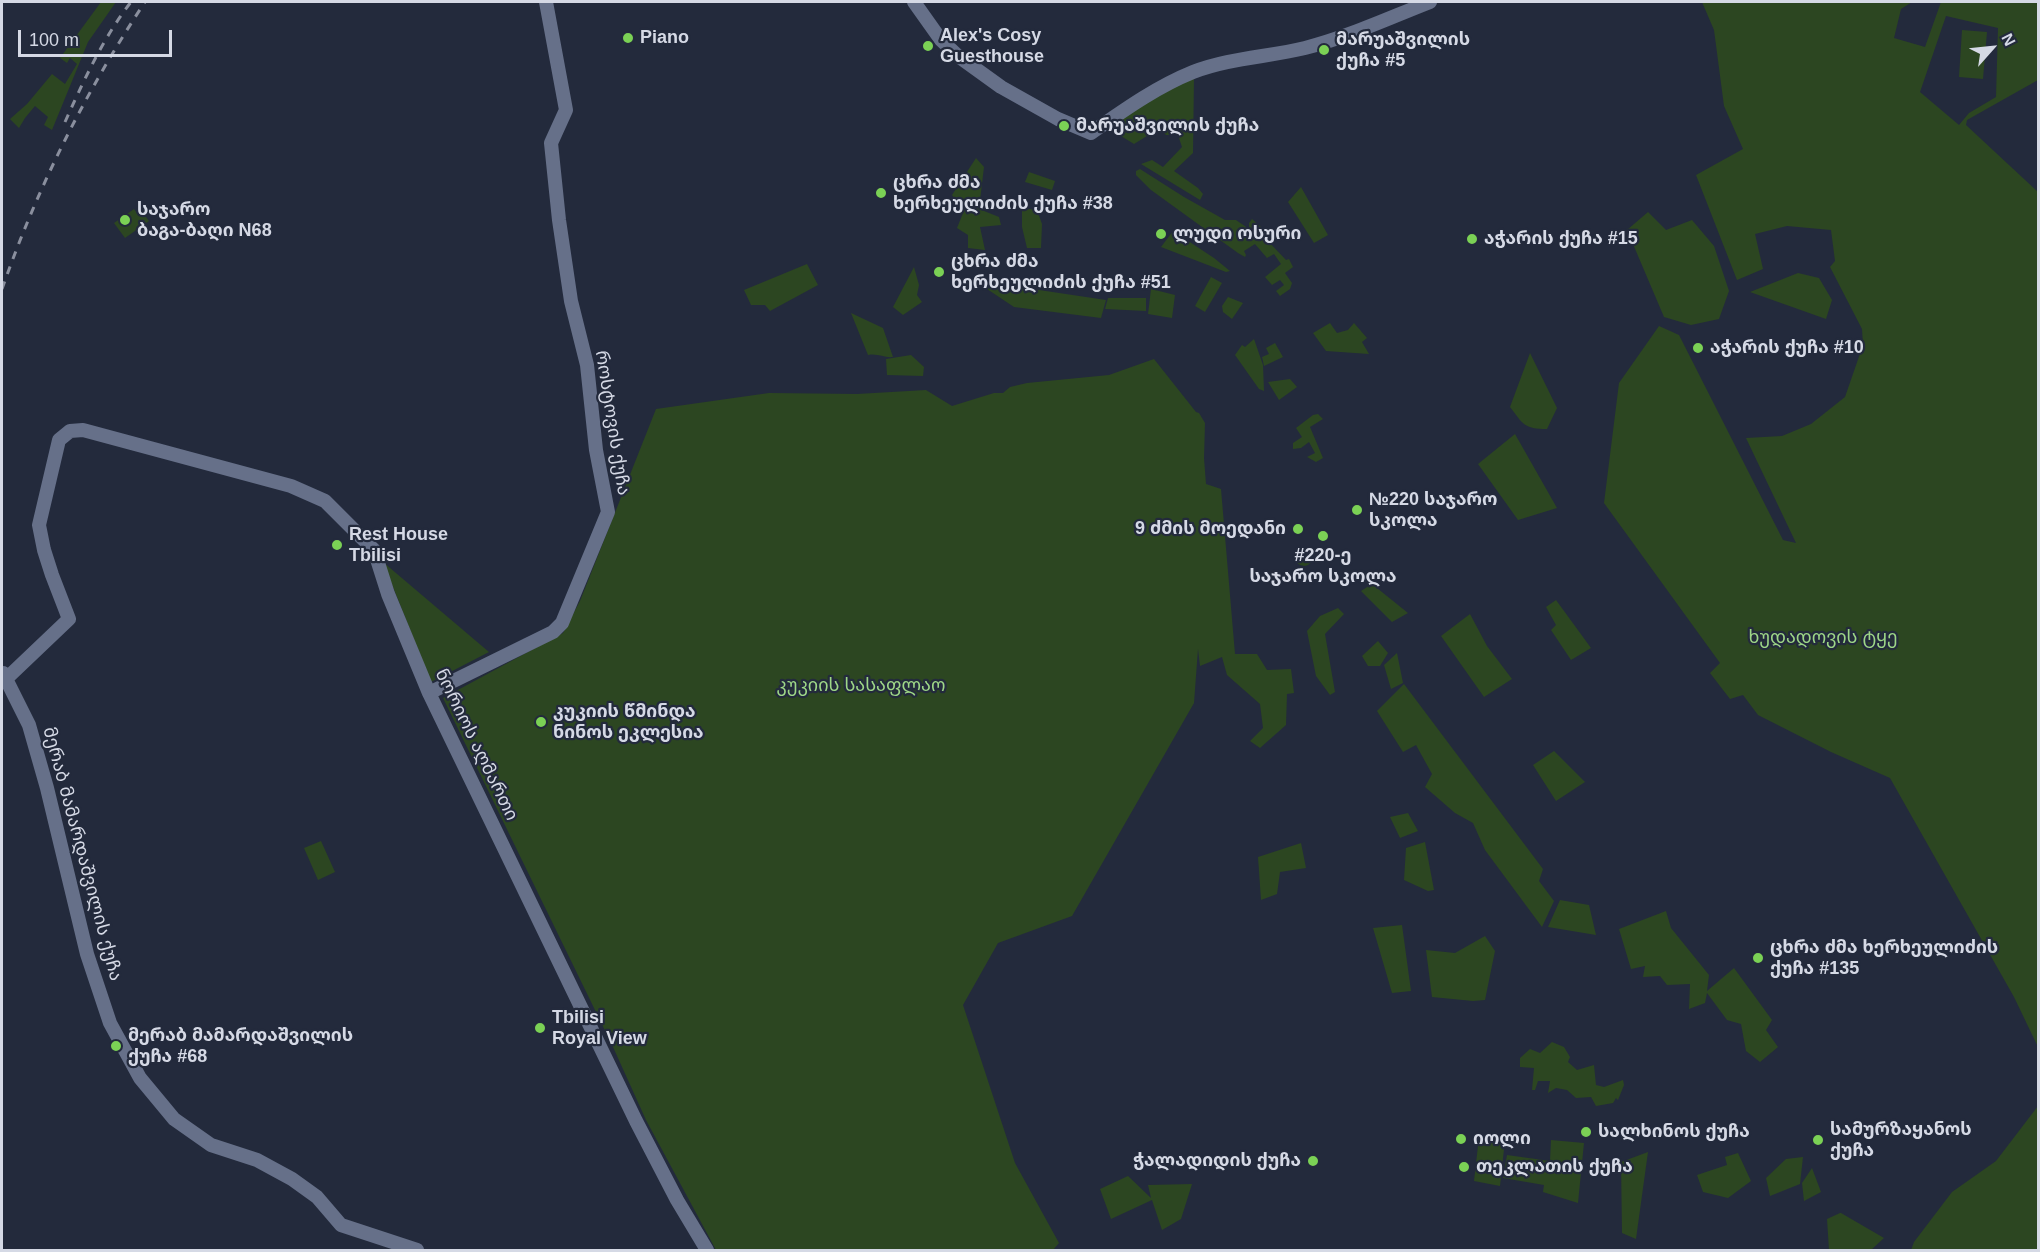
<!DOCTYPE html>
<html>
<head>
<meta charset="utf-8">
<style>
	body { margin:0 }
	#map { position:relative; width:2040px; height:1252px; overflow:hidden; background:#232a3c; font-family:Arial,sans-serif }
	canvas { display:block }
	.frame { position:absolute; inset:0; border:3px solid #d5d9e5; pointer-events:none }
	.north { position:absolute; left:1962px; top:18px; width:60px; height:60px; -webkit-text-stroke:4px #232a3c; paint-order:stroke; rotate:63deg; font-size:16px; font-weight:700; line-height:24px; text-align:center; color:#d5d9e5 }
	.north::after { content:''; display:block; margin:auto; width:21px; height:27px; background:#d5d9e5; clip-path:polygon(50% 0,100% 100%,50% 72%,0 100%) }
	.scale { position:absolute; left:18px; top:30px; width:154px; height:27px; box-sizing:border-box; border:3px solid #d5d9e5; border-top:0; padding-left:8px; font-size:18px; line-height:21px; white-space:nowrap; color:#d5d9e5; -webkit-text-stroke:4px #232a3c; paint-order:stroke }
</style>
</head>
<body>
<div id="map">
<canvas width="2040" height="1252"></canvas>
<div class="frame"></div>
<div class="north">N</div>
<div class="scale">100 m</div>
</div>
<script>
const ctx = document.querySelector('canvas').getContext('2d');
ctx.lineJoin = 'round';
function fillPath(path, color) { ctx.fillStyle = color; ctx.fill(path, 'evenodd'); }
function strokePath(path, color, width, dash) { ctx.strokeStyle = color; ctx.lineWidth = width; ctx.lineCap = dash ? 'butt' : 'round'; ctx.setLineDash(dash || []); ctx.stroke(path); }
function write(font, color, halo, rows, align = 'center') {
  ctx.font = font + ' Arial,"Noto Sans Georgian",sans-serif'; ctx.lineWidth = 4.5; ctx.setLineDash([]); ctx.textBaseline = 'middle'; ctx.strokeStyle = halo; ctx.fillStyle = color; for (const [text, x, y, turn = 0] of rows) {
    ctx.save(); ctx.translate(x, y); ctx.rotate((+turn || 0) * Math.PI / 180); ctx.textAlign = isNaN(turn) ? turn : align; if (halo) ctx.strokeText(text, 0, 0); ctx.fillText(text, 0, 0); ctx.restore();
  }
}
fillPath(new Path2D(`
	M 101,2 L 116,2 L 88,42 L 52,130 L 44,125 L 48,117 L 35,106 L 25,118 L 19,128 L 10,119 L 27,104 L 52,74 L 65,84 L 77,64 L 70,58 L 67,63 L 60,58 Z
	M 1702,2 L 1912,2 L 1901,9 L 1894,38 L 1925,47 L 1941,2 L 2038,2 L 2038,80 L 1967,120 L 1966,125 L 2038,192 L 2038,1047 L 2014,997 L 1890,778 L 1831,752 L 1758,715 L 1743,695 L 1730,699 L 1710,673 L 1720,663 L 1604,503 L 1619,383 L 1659,326 L 1679,335 L 1783,540 L 1796,543 L 1746,438 L 1782,436 L 1811,424 L 1845,397 L 1863,345 L 1862,329 L 1830,267 L 1835,261 L 1831,230 L 1787,226 L 1755,234 L 1763,269 L 1737,280 L 1696,175 L 1743,149 L 1724,106 L 1714,30 ZM 1946,16 L 1998,28 L 1996,97 L 1969,113 L 1959,125 L 1920,92 Z
	M 1962,30 L 1987,32 L 1983,79 L 1959,77 Z
	M 1194,78 L 1193,153 L 1174,171 L 1198,188 L 1203,194 L 1200,200 L 1141,164 L 1152,160 L 1163,167 L 1182,147 L 1178,135 L 1166,135 L 1160,128 L 1134,144 L 1108,128 L 1147,98 Z
	M 976,158 L 984,167 L 979,209 L 999,217 L 1001,225 L 980,227 L 985,250 L 968,248 L 968,235 L 957,228 L 963,213 L 952,195 Z
	M 1140,169 L 1184,197 L 1225,220 L 1236,220 L 1249,229 L 1249,223 L 1252,219 L 1269,234 L 1266,239 L 1286,260 L 1289,259 L 1293,267 L 1285,273 L 1292,283 L 1290,289 L 1280,296 L 1276,291 L 1284,285 L 1280,280 L 1272,285 L 1265,277 L 1281,264 L 1274,254 L 1267,258 L 1255,244 L 1244,251 L 1246,255 L 1245,257 L 1238,253 L 1151,190 L 1136,175 L 1136,171 Z
	M 1029,172 L 1055,181 L 1052,190 L 1025,182 Z
	M 1301,187 L 1328,235 L 1314,243 L 1288,202 Z
	M 1022,208 L 1037,210 L 1042,224 L 1041,248 L 1027,248 L 1022,227 Z
	M 134,209 L 139,216 L 143,213 L 149,221 L 125,238 L 114,223 Z
	M 1648,212 L 1666,230 L 1692,220 L 1714,246 L 1729,291 L 1719,319 L 1691,325 L 1664,317 L 1627,230 Z
	M 1173,231 L 1214,258 L 1230,271 L 1226,272 L 1161,247 Z
	M 807,264 L 818,285 L 770,311 L 765,305 L 751,305 L 744,290 Z
	M 914,267 L 919,285 L 917,295 L 922,302 L 903,315 L 893,307 Z
	M 1798,273 L 1819,278 L 1832,300 L 1826,319 L 1750,292 Z
	M 1211,277 L 1222,283 L 1205,312 L 1195,306 Z
	M 984,281 L 999,284 L 1106,300 L 1101,318 L 1014,307 L 978,283 Z
	M 1151,289 L 1175,295 L 1172,318 L 1148,314 Z
	M 1228,297 L 1243,303 L 1232,319 L 1223,312 L 1222,306 Z
	M 1108,298 L 1146,298 L 1146,311 L 1105,309 Z
	M 851,313 L 883,328 L 893,357 C 884,358 878,353 868,355 Z
	M 1330,323 L 1337,333 L 1348,330 L 1354,323 L 1367,338 L 1362,342 L 1369,354 L 1326,351 L 1313,333 Z
	M 1254,339 L 1263,365 L 1264,391 L 1259,389 L 1235,355 L 1242,345 L 1245,347 Z
	M 1275,343 L 1283,357 L 1264,366 L 1262,357 L 1269,354 L 1266,348 Z
	M 1530,353 L 1557,408 L 1547,429 C 1524,429 1523,424 1510,407 Z
	M 911,355 L 924,367 L 923,376 L 887,375 L 886,359 Z
	M 1154,359 L 1196,412 L 1199,413 L 1205,423 L 1204,458 L 1206,484 L 1221,489 L 1235,654 L 1257,654 L 1267,670 L 1291,669 L 1294,693 L 1287,694 L 1286,725 L 1260,748 L 1250,741 L 1263,728 L 1260,704 L 1227,675 L 1222,657 L 1200,666 L 1198,649 L 1194,703 L 1072,916 L 998,943 L 963,1005 L 1015,1163 L 1059,1243 L 1053,1250 L 716,1250 L 646,1120 L 613,1047 L 443,698 L 563,633 L 580,601 L 656,409 L 769,393 L 857,394 L 926,390 L 952,406 L 994,393 L 1003,393 L 1010,387 L 1027,383 L 1109,375 Z
	M 1290,379 L 1297,387 L 1279,400 L 1268,382 Z
	M 1318,414 L 1323,419 L 1310,427 L 1323,458 L 1316,462 L 1307,457 L 1315,453 L 1309,442 L 1301,448 L 1293,449 L 1293,443 L 1302,437 L 1296,428 L 1313,415 Z
	M 1515,434 L 1557,508 L 1518,520 L 1478,464 Z
	M1295 557a9 9 0 1 1 18 0a9 9 0 1 1-18 0Z
	M 383,562 L 489,652 L 431,682 Z
	M 1372,584 L 1408,613 L 1392,622 L 1361,591 Z
	M 1556,600 L 1591,648 L 1571,660 L 1551,630 L 1556,625 L 1546,607 Z
	M 1338,608 L 1344,614 L 1325,634 L 1335,692 L 1330,695 L 1316,676 L 1307,631 L 1320,616 Z
	M 1470,614 L 1487,646 L 1512,679 L 1484,697 L 1441,636 Z
	M 1378,641 L 1388,653 L 1380,666 L 1368,666 L 1362,656 Z
	M 1397,653 L 1403,683 L 1391,689 L 1384,665 Z
	M 1404,684 L 1543,869 L 1539,881 L 1554,901 L 1542,927 L 1485,850 L 1473,823 L 1455,813 L 1425,787 L 1432,774 L 1416,745 L 1403,752 L 1377,711 Z
	M 1554,751 L 1585,782 L 1556,801 L 1533,765 Z
	M 1408,813 L 1418,831 L 1400,838 L 1390,817 Z
	M 321,841 L 335,872 L 318,880 L 304,848 Z
	M 1425,842 L 1434,890 L 1428,891 L 1404,880 L 1406,848 Z
	M 1301,843 L 1306,868 L 1280,872 L 1277,894 L 1261,900 L 1258,857 Z
	M 1560,900 L 1589,905 L 1596,935 L 1548,927 Z
	M 1666,911 L 1671,928 L 1709,975 L 1707,991 L 1734,968 L 1772,1020 L 1766,1030 L 1778,1047 L 1760,1062 L 1746,1051 L 1741,1024 L 1727,1020 L 1707,993 L 1705,1003 L 1689,1009 L 1690,984 L 1667,985 L 1660,976 L 1643,977 L 1645,966 L 1631,969 L 1619,929 Z
	M 1402,925 L 1411,991 L 1392,993 L 1373,928 Z
	M 1485,936 L 1495,951 L 1485,1000 L 1473,1001 L 1432,997 L 1426,950 L 1455,953 Z
	M 1552,1042 L 1564,1047 L 1570,1057 L 1568,1062 L 1577,1070 L 1594,1065 L 1596,1085 L 1604,1087 L 1623,1080 L 1624,1085 L 1618,1100 L 1616,1098 L 1613,1103 L 1596,1106 L 1591,1097 L 1576,1098 L 1567,1090 L 1556,1088 L 1548,1093 L 1550,1081 L 1538,1081 L 1535,1090 L 1532,1090 L 1534,1068 L 1520,1067 L 1520,1058 L 1530,1049 L 1540,1053 Z
	M 2038,1106 L 2038,1250 L 1911,1250 L 1914,1242 L 1952,1192 L 1996,1161 Z
	M 1479,1137 L 1505,1140 L 1500,1186 L 1474,1181 Z
	M 1551,1140 L 1584,1143 L 1578,1203 L 1543,1192 L 1544,1185 L 1503,1178 L 1507,1155 L 1550,1161 Z
	M 1648,1152 L 1636,1239 L 1622,1233 L 1621,1162 Z
	M 1738,1153 L 1751,1181 L 1728,1198 L 1703,1192 L 1697,1175 L 1727,1165 L 1725,1157 Z
	M 1803,1157 L 1800,1184 L 1770,1196 L 1766,1178 L 1786,1159 Z
	M 1812,1168 L 1821,1192 L 1804,1201 L 1802,1183 Z
	M 1128,1176 L 1151,1198 L 1148,1185 L 1192,1184 L 1181,1219 L 1162,1230 L 1152,1200 L 1111,1219 L 1100,1189 Z
	M 1840,1213 L 1841,1213 L 1884,1238 L 1871,1250 L 1829,1250 L 1827,1219 Z`), '#2c4621');
strokePath(new Path2D(`
	M 914,2 L 941,40 L 958,56 L 1001,87 L 1058,119 L 1091,133 C 1124,110 1156,87 1193,72 C 1229,58 1268,57 1305,48 C 1348,37 1389,18 1430,2
	M 3,673 L 29,725 L 47,788 L 87,954 L 110,1023 L 140,1078 L 174,1119 L 211,1145 L 257,1160 L 292,1179 L 317,1197 L 341,1225 L 417,1250
	M 6,679 L 69,619 L 52,575 L 44,550 L 39,525 L 59,440 L 70,431 L 83,430 L 291,486 L 325,501 L 374,550 L 388,594 L 429,693 L 636,1121 L 677,1200 L 707,1250
	M 429,693 L 553,632 L 562,623 L 608,512 L 596,450 L 587,365 L 571,301 L 559,220 L 551,143 L 566,110 L 546,2`), '#667089', 14);
strokePath(new Path2D(`
	M 65,122 C 84,80 103,38 131,2
	M 2,289 C 37,188 86,91 145,2`), '#8a8f9e', 3, [8, 8]);
for (const [x, y, r, color] of [
	[628,38,6,"#7bd155"],
	[928,46,6,"#7bd155"],
	[1324,50,6,"#7bd155"],
	[1064,126,6,"#7bd155"],
	[881,193,6,"#7bd155"],
	[125,220,6,"#7bd155"],
	[1161,234,6,"#7bd155"],
	[1472,239,6,"#7bd155"],
	[939,272,6,"#7bd155"],
	[1698,348,6,"#7bd155"],
	[1357,510,6,"#7bd155"],
	[1298,529,6,"#7bd155"],
	[1323,536,6,"#7bd155"],
	[337,545,6,"#7bd155"],
	[541,722,6,"#7bd155"],
	[1758,958,6,"#7bd155"],
	[540,1028,6,"#7bd155"],
	[116,1046,6,"#7bd155"],
	[1586,1132,6,"#7bd155"],
	[1461,1139,6,"#7bd155"],
	[1818,1140,6,"#7bd155"],
	[1313,1161,6,"#7bd155"],
	[1464,1167,6,"#7bd155"]
]) { const dot = new Path2D(); dot.arc(x, y, r, 0, 2 * Math.PI); ctx.fillStyle = color; ctx.fill(dot); strokePath(dot, '#232a3c', 2); }
write('bold 18px', '#d5d9e5', '#232a3c', [
	["Alex's Cosy",940,36],
	["Guesthouse",940,57],
	["Piano",640,38],
	["მარუაშვილის",1336,40],
	["ქუჩა #5",1336,61],
	["მარუაშვილის ქუჩა",1076,126],
	["ცხრა ძმა",893,183],
	["ხერხეულიძის ქუჩა #38",893,204],
	["საჯარო",137,210],
	["ბაგა-ბაღი N68",137,231],
	["ლუდი ოსური",1173,234],
	["აჭარის ქუჩა #15",1484,239],
	["ცხრა ძმა",951,262],
	["ხერხეულიძის ქუჩა #51",951,283],
	["აჭარის ქუჩა #10",1710,348],
	["№220 საჯარო",1369,500],
	["სკოლა",1369,521],
	["9 ძმის მოედანი",1286,529,"right"],
	["Rest House",349,535],
	["Tbilisi",349,556],
	["#220-ე",1323,556,"center"],
	["საჯარო სკოლა",1323,577,"center"],
	["კუკიის წმინდა",553,712],
	["ნინოს ეკლესია",553,733],
	["ცხრა ძმა ხერხეულიძის",1770,948],
	["ქუჩა #135",1770,969],
	["Tbilisi",552,1018],
	["Royal View",552,1039],
	["მერაბ მამარდაშვილის",128,1036],
	["ქუჩა #68",128,1057],
	["სამურზაყანოს",1830,1130],
	["ქუჩა",1830,1151],
	["სალხინოს ქუჩა",1598,1132],
	["იოლი",1473,1139],
	["ჭალადიდის ქუჩა",1301,1161,"right"],
	["თეკლათის ქუჩა",1476,1167]
], 'left');
write('18px', '#d5d9e5', '#232a3c', [
	["როსტოვის ქუჩა",612,423,81],
	["ნორიოს აღმართი",476,745,64],
	["მერაბ მამარდაშვილის ქუჩა",82,854,75]
]);
write('18px', '#9ed787', '#232a3c', [
	["ხუდადოვის ტყე",1823,638],
	["კუკიის სასაფლაო",861,686]
]);
</script>
</body>
</html>
